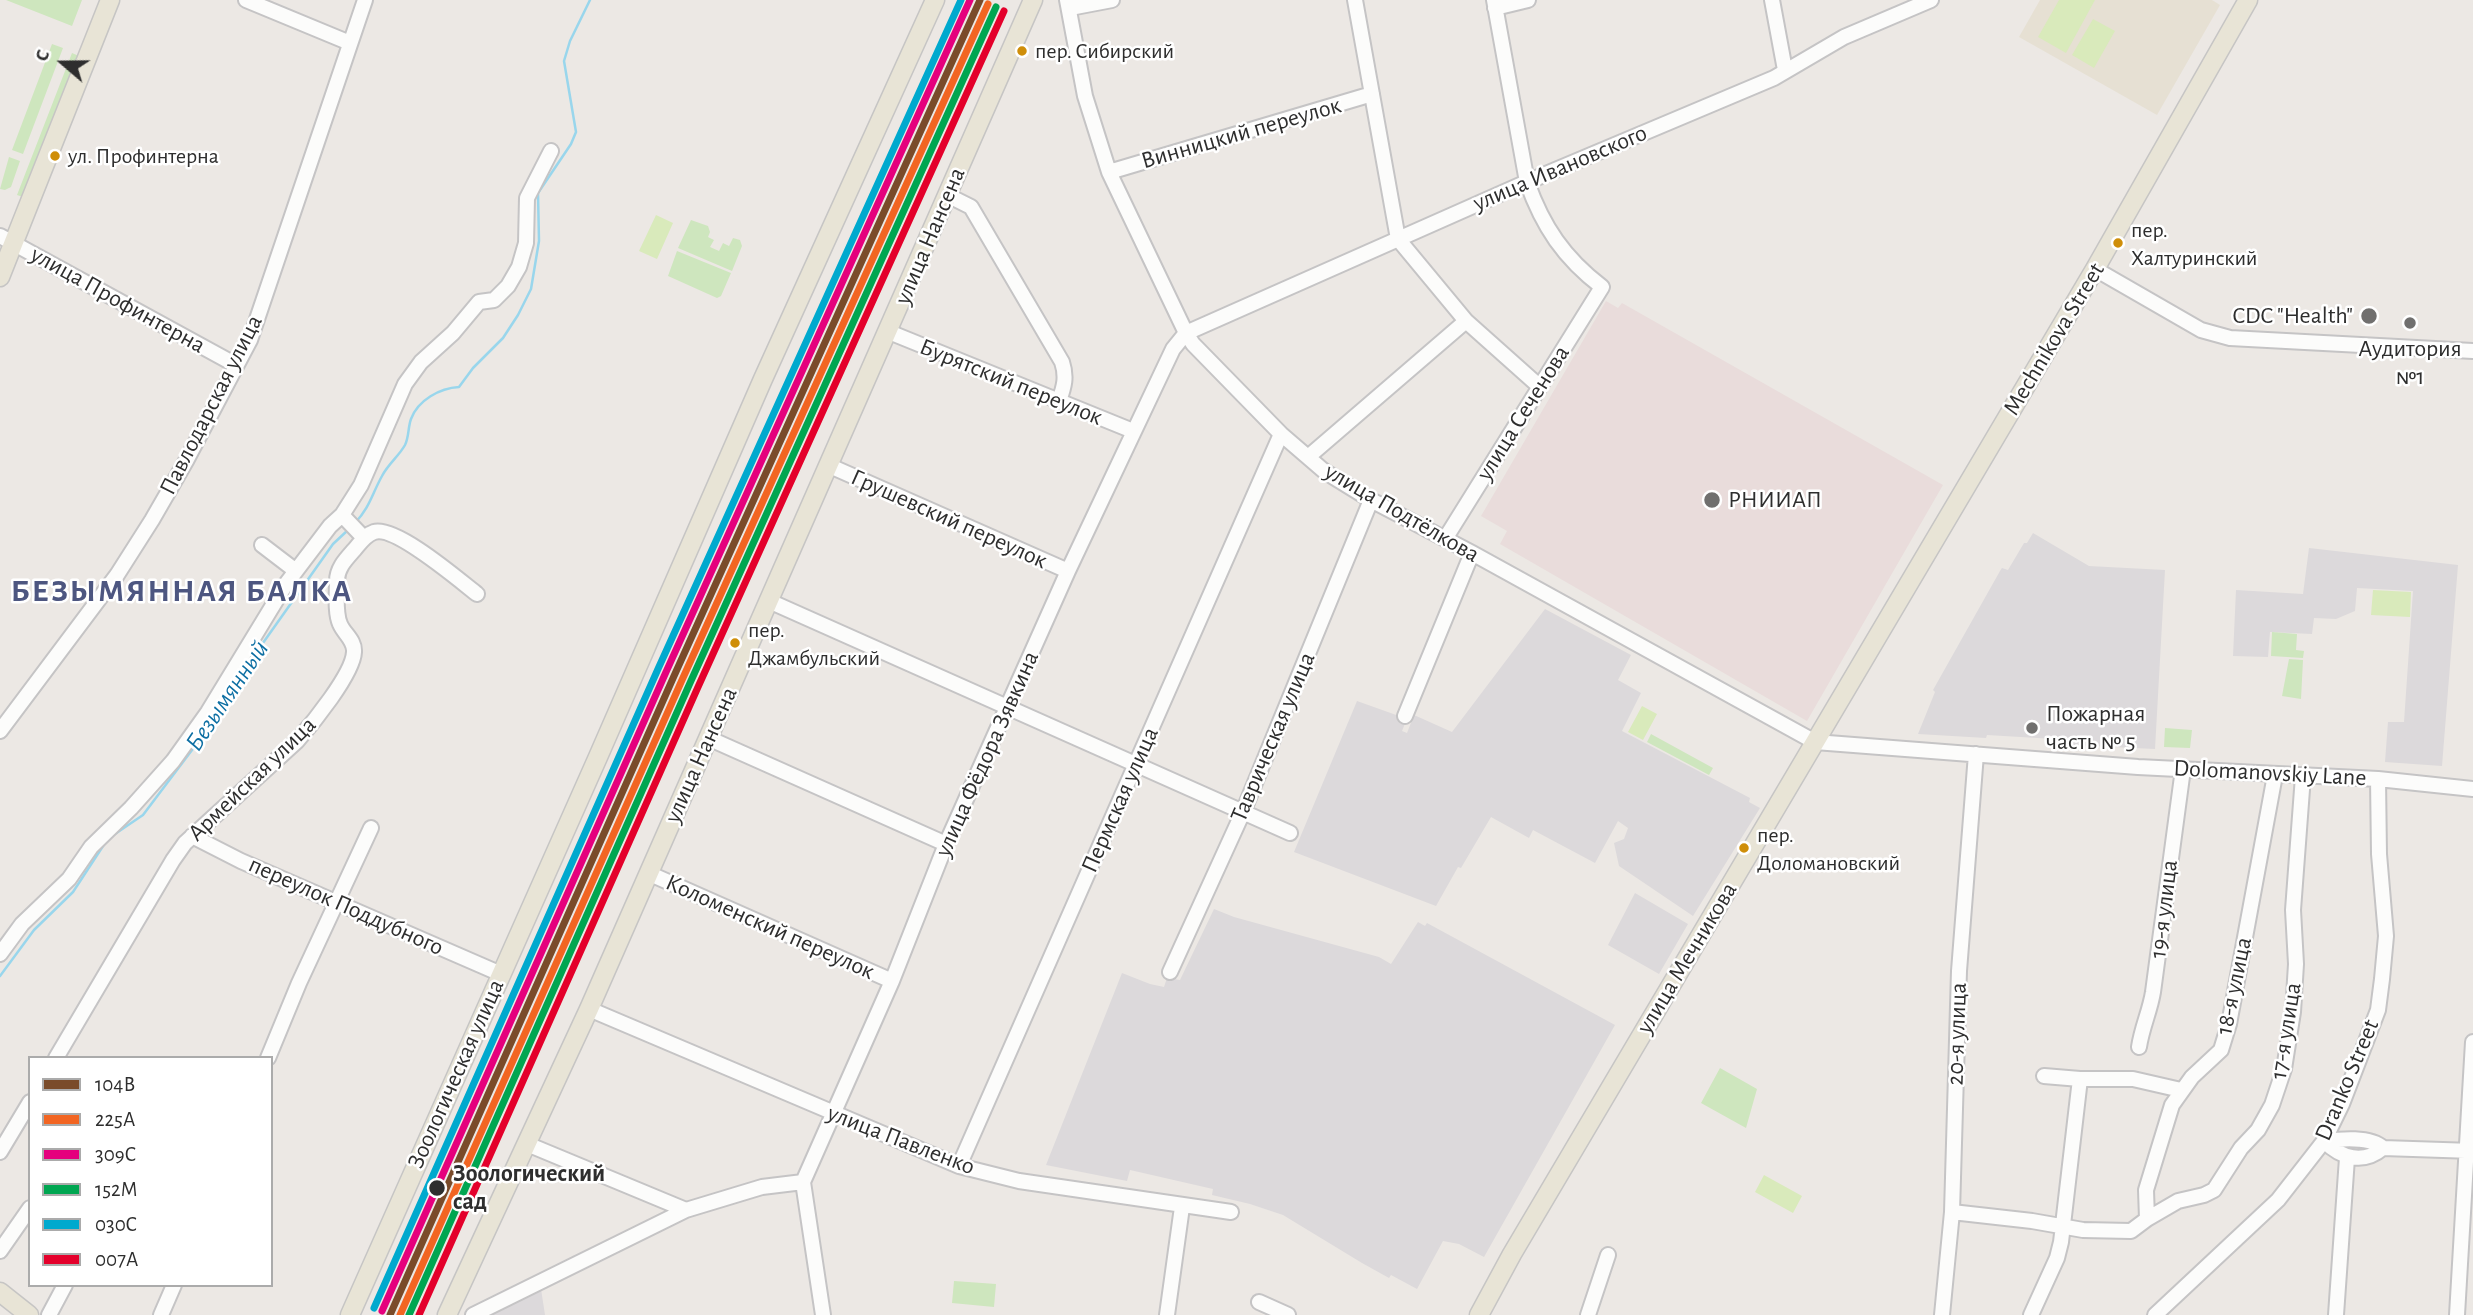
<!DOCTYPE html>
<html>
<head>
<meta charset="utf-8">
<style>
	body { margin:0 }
	#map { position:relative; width:2473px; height:1315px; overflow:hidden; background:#ece8e4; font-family:"Alegreya Sans",sans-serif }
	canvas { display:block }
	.legend { position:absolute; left:28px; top:1056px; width:245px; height:231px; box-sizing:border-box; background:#fff; border:2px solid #ababab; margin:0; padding:9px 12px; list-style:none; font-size:21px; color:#2e2e2e }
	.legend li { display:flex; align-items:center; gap:14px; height:35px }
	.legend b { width:35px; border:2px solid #ababab }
	.north { position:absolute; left:28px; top:28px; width:70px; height:70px; -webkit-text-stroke:5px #fff; paint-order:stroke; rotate:290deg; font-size:19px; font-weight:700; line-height:28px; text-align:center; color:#2e2e2e }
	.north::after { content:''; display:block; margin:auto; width:24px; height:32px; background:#2e2e2e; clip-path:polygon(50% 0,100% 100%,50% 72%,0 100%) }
</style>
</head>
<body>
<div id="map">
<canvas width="2473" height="1315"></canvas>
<ul class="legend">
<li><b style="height:9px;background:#7a4b2a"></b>104В</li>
<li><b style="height:9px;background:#f26522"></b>225А</li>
<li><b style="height:9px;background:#e5007d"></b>309С</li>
<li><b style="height:9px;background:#00a651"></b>152М</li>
<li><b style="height:9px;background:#00a9ce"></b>030C</li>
<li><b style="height:9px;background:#e4002b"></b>007А</li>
</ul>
<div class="north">С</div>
</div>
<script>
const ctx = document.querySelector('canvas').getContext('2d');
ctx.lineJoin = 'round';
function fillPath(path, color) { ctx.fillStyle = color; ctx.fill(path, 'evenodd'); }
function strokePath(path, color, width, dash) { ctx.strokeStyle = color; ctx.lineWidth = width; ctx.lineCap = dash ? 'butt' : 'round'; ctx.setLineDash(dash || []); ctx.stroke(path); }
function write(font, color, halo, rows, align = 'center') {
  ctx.font = font + ' "Alegreya Sans",sans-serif'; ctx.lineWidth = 5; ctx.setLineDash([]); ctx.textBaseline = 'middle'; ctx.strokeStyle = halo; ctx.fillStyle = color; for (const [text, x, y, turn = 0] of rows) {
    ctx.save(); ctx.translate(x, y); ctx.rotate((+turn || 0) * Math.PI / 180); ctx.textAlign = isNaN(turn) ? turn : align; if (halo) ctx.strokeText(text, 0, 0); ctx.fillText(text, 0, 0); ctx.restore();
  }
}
fillPath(new Path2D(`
	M 2033,533 L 2089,566 L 2165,570 L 2155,749 L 2071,745 L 2071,740 L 1987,735 L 1986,738 L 1918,734 L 1935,692 L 1933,690 L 2000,571 L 2002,568 L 2008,570 L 2024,543 L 2027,543 Z
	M 2309,548 L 2458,565 L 2442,766 L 2385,762 L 2388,722 L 2404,722 L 2413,591 L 2357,588 L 2355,611 L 2336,619 L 2314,618 L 2312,634 L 2270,632 L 2268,657 L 2233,656 L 2236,590 L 2303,594 Z
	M 1545,609 L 1631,655 L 1618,680 L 1641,693 L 1622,731 L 1750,798 L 1749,802 L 1760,808 L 1693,916 L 1619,866 L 1614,843 L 1624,839 L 1628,828 L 1618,821 L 1595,863 L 1533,830 L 1529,838 L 1491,817 L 1461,868 L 1458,867 L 1436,906 L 1294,852 L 1357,701 L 1399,716 L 1406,721 L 1402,731 L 1407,733 L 1414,715 L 1452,732 Z
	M 1635,893 L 1688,924 L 1659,974 L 1608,945 Z
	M 1214,909 L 1234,917 L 1379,957 L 1391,964 L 1418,922 L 1425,926 L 1427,923 L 1615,1025 L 1484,1257 L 1459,1244 L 1443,1241 L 1417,1289 L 1391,1275 L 1389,1278 L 1362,1263 L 1283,1215 L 1250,1204 L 1212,1195 L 1213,1189 L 1130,1170 L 1127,1181 L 1046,1165 L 1122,973 L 1150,984 L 1164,987 L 1167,978 L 1180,980 Z
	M 541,1289 L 545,1315 L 490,1315 Z`), '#dcd9db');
fillPath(new Path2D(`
	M 2040,0 L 2212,0 L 2220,5 L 2157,115 L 2019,37 Z`), '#e6e0d3');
fillPath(new Path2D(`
	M 1606,301 L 1618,308 L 1622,303 L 1943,485 L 1807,721 L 1500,544 L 1507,531 L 1481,516 Z`), '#e9dcdb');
fillPath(new Path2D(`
	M 6,0 L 82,0 L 72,26 Z
	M 52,44 L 63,48 L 23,154 L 12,150 Z
	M 72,53 L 79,56 L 26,198 L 17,195 Z
	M 9,157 L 20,161 L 11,187 L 5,190 L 0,189 Z
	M 691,220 L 708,226 L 710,232 L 708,237 L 714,240 L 710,247 L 719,251 L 723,243 L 729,246 L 733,238 L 740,240 L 742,246 L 732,271 L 678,248 Z
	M 677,251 L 731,273 L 721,296 L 717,298 L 668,276 Z
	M 2272,632 L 2297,634 L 2296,650 L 2304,651 L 2303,658 L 2271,656 Z
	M 2289,659 L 2303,660 L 2301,699 L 2282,696 Z
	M 2165,728 L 2192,730 L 2190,748 L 2164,747 Z
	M 1651,734 L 1713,768 L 1709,775 L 1647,742 Z
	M 1720,1068 L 1757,1089 L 1746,1128 L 1701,1103 Z
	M 954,1281 L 996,1284 L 994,1307 L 952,1303 Z`), '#cee6be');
fillPath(new Path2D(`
	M 2059,0 L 2095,0 L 2066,53 L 2038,37 Z
	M 2093,19 L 2115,31 L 2094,68 L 2072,55 Z
	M 656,215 L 673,223 L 657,259 L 639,251 Z
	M 2373,590 L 2411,592 L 2410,617 L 2371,615 Z
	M 1642,706 L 1657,714 L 1643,740 L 1628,732 Z
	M 1764,1175 L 1802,1196 L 1793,1213 L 1755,1192 Z`), '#d9eabb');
strokePath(new Path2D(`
	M 355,523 C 370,507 372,494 382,476 C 388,464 399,456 405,445 C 409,437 408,427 411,419 C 418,400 440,388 459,387 L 473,368 L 503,338 L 518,315 L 531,289 L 539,241 L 538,193 L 571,144 L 576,132 L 564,61 L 570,41 L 590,0
	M 109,838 L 143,815 L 241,685 L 258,650 L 333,544 L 348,530
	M 0,976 L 34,930 L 73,892 L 105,843`), '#99d6ec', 2.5);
const minor = new Path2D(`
	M 246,0 L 350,43
	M 1067,0 L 1085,96 L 1109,172 L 1186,333 L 1193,344 L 1281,434 L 1324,471 L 1371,500 L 1472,553 L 1815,742 L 2138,767 L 2378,779 L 2473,789
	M 1355,0 L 1398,239 L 1466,321 L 1540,387
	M 1772,0 L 1785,70
	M 1070,8 L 1112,0
	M 1495,8 L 1528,0
	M 1109,172 L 1372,94
	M 947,195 L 971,207 L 1062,362 C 1067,377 1064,387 1059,401
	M 0,236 L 236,365
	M 2095,269 L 2201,330 L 2230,338 L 2473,351
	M 889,332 L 1133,431
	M 1308,457 L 1466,321
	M 830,466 L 1068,571
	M 342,515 L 364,538
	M 1445,539 L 1602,287 C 1564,258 1543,227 1527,182 L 1494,0
	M 262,545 L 296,571
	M 769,601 L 1290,833
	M 1405,716 L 1472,553
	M 0,731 L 117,575 L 152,520 L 186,461 L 250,340 L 365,0
	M 708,738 L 946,844
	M 192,836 L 241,861 L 501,974
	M 648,873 L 892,981
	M 0,954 L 22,924 L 69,879 L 91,847 L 131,808 L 173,761 L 208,712 L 286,584 L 330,526 L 342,515 L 361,485 L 405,384 L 421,362 L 453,333 L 479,302 L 494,300 L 508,286 L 519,267 L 526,243 L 527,198 L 551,151
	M 1170,972 L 1243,812 L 1371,500
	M 589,1009 L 959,1166 L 1019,1181 L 1231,1212
	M 2139,1047 C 2142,1027 2150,1011 2153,992 L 2183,769
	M 56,1058 L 173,860 L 185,843 L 297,741 C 312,724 353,674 354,652 C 355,640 344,634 340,624 C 335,613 337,593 337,581 C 337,568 346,559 354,550 C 360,543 365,535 374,532 C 395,525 459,580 477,594
	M 268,1058 L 299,983 L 371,828
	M 2044,1076 L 2080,1079 L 2133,1079 L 2181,1090
	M 2324,1141 C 2341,1139 2370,1136 2383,1148 L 2473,1151
	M 2324,1141 C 2341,1158 2363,1165 2383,1148
	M 527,1144 L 686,1210
	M 0,1152 L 30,1102
	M 959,1166 L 1281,434
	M 803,1182 L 892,981 L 946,844 L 1068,571 L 1173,349 L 1186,333 L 1527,182 L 1774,78 L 1844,37 L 1931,0
	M 803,1182 L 823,1315
	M 1952,1212 L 2032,1221 L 2083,1230 L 2131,1231 L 2147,1219 L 2178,1201 L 2204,1195 L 2214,1190 L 2241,1148 L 2258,1130 L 2272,1105 L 2284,1069 L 2293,1012 L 2296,964 L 2293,910 L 2303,776
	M 2147,1219 L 2146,1190 L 2172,1105 L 2192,1077 L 2221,1050 L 2229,1024 L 2275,775
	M 0,1251 L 30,1208
	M 1259,1302 L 1288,1315
	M 49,1315 L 65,1285
	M 161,1315 L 174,1285
	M 473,1315 L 686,1210 L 762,1187 L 803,1182
	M 1167,1315 L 1182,1207
	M 1588,1315 L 1608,1255
	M 1942,1315 L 1952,1212 L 1959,971 L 1976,754
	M 2031,1315 L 2057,1258 L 2061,1242 L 2080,1079
	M 2155,1315 L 2278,1200 L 2324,1141 L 2342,1104 L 2378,1010 L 2382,979 L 2386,936 L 2379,854 L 2378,779
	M 2336,1315 L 2347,1158
	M 2457,1315 L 2473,1042`);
const major = new Path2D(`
	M 0,277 L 110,0
	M 0,1292 L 29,1315
	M 350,1315 L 598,757 L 763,379 L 935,0
	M 447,1315 L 589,1009 L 1033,0
	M 1479,1315 L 1512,1254 L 2095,269 L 2248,0`);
strokePath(minor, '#c5c4c5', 18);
strokePath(major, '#c6c5c4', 21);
strokePath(minor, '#fcfcfb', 14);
strokePath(major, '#e8e4d6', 18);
strokePath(new Path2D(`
	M 390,1315 L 674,676 L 980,0`), '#7a4b2a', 7);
strokePath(new Path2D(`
	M 400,1315 L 682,680 L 988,4`), '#f26522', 7);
strokePath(new Path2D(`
	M 382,1311 L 666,672 L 970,0`), '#e5007d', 7);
strokePath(new Path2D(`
	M 409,1315 L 690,683 L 996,7`), '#00a651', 7);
strokePath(new Path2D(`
	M 374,1308 L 658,669 L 961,0`), '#00a9ce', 7);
strokePath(new Path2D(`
	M 419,1315 L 698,687 L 1004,11`), '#e4002b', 7);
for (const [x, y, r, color] of [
	[1022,51,6,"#cf8e09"],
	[55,156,6,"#cf8e09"],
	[2118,243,6,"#cf8e09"],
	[2369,316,9,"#706f6e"],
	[2410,323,7,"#706f6e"],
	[1712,500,9,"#706f6e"],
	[735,643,6,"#cf8e09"],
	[2032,728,7,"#706f6e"],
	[1744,848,6,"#cf8e09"],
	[437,1188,9,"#2e2e2e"]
]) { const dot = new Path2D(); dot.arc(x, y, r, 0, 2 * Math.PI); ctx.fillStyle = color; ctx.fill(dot); strokePath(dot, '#fff', 2.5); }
write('22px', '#2e2e2e', '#fff', [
	["пер. Сибирский",1035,51],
	["ул. Профинтерна",68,156],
	["пер.",2131,230],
	["Халтуринский",2131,258],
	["пер.",748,630],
	["Джамбульский",748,658],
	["пер.",1757,835],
	["Доломановский",1757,863]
], 'left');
write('24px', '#2e2e2e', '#fff', [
	["Винницкий переулок",1241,133,-16],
	["улица Ивановского",1560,168,-23],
	["улица Нансена",930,236,-67],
	["улица Профинтерна",118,300,29],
	["Mechnikova Street",2054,339,-59],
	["Бурятский переулок",1011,382,22],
	["Павлодарская улица",211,405,-63],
	["улица Сеченова",1523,413,-58],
	["улица Подтёлкова",1402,513,30],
	["Грушевский переулок",949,519,24],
	["Таврическая улица",1273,737,-67],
	["улица Фёдора Зявкина",987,754,-66],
	["улица Нансена",701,755,-66],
	["Dolomanovskiy Lane",2270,773,3],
	["Армейская улица",252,779,-44],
	["Пермская улица",1120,800,-66],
	["переулок Поддубного",346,906,24],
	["19-я улица",2164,909,-83],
	["Коломенский переулок",770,927,24],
	["улица Мечникова",1687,958,-59],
	["18-я улица",2234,986,-78],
	["17-я улица",2286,1031,-81],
	["20-я улица",1957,1034,-88],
	["Зоологическая улица",456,1074,-66],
	["Dranko Street",2347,1080,-67],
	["улица Павленко",901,1140,21]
]);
write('24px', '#2e2e2e', '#fff', [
	["CDC \"Health\"",2353,316,"right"],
	["Аудитория",2410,349,"center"],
	["№1",2410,377,"center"],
	["РНИИАП",1728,500],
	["Пожарная",2046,714],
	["часть № 5",2046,742]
], 'left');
write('bold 24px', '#2e2e2e', '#fff', [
	["Зоологический",453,1174],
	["сад",453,1202]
], 'left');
write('italic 26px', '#0d6fa3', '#fff', [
	["Безымянный",227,696,-56]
]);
ctx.letterSpacing = '2px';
write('bold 32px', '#4d5680', '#fff', [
	["БЕЗЫМЯННАЯ БАЛКА",182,591]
]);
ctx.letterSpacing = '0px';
</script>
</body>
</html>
